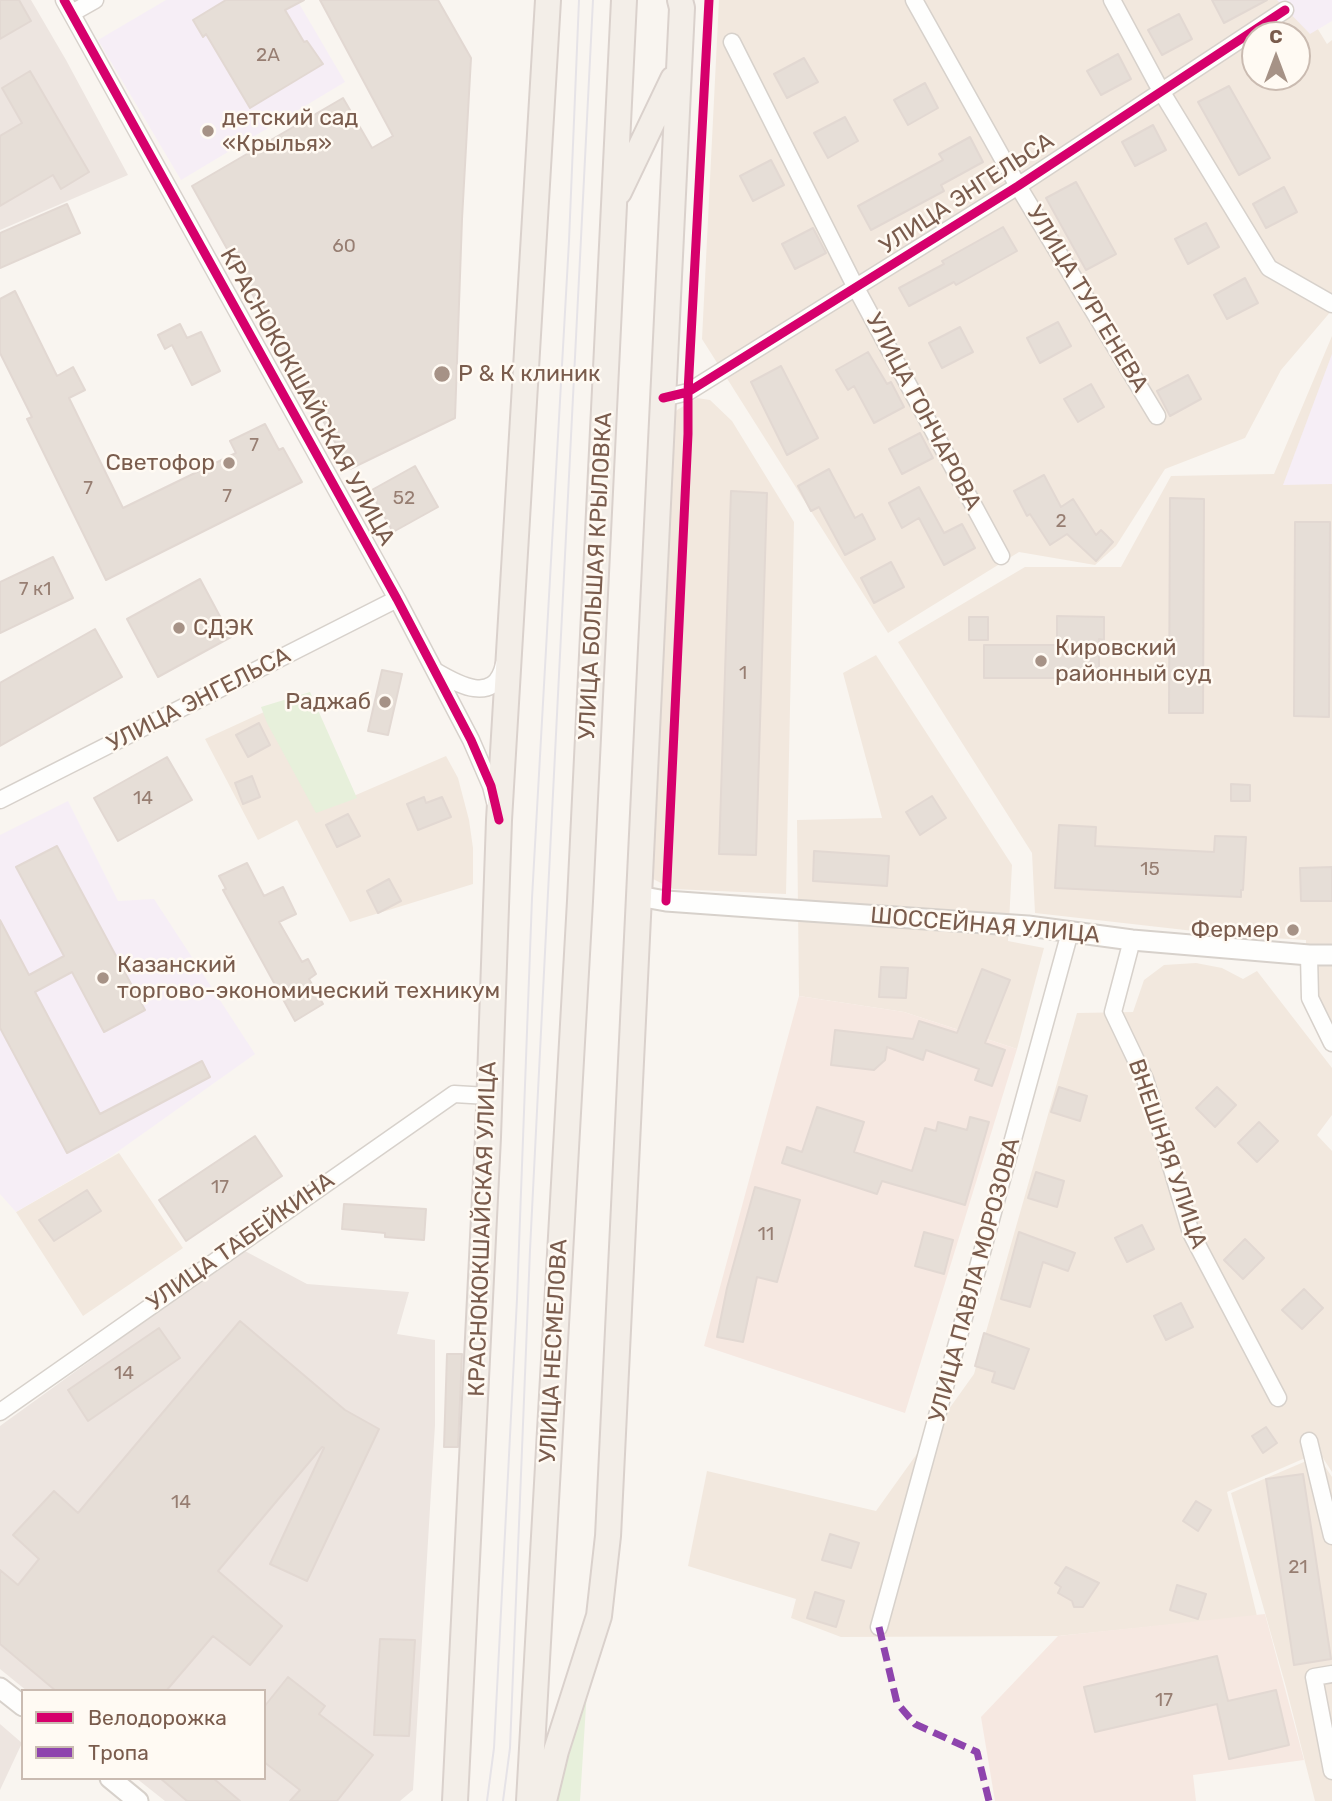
<!DOCTYPE html>
<html>
<head>
<meta charset="utf-8">
<style>
	body { margin:0 }
	#map { position:relative; width:1332px; height:1801px; overflow:hidden; background:#f9f5f0; font-family:Rubik,sans-serif }
	canvas { display:block }
	.legend { position:absolute; left:21px; top:1689px; width:245px; height:91px; box-sizing:border-box; background:#fffaf3; border:2px solid #cabbb1; margin:0; padding:9px 12px; list-style:none; font-size:21px; color:#7a5c4d }
	.legend li { display:flex; align-items:center; gap:14px; height:35px }
	.legend b { width:35px; border:2px solid #cabbb1 }
	.north { position:absolute; left:1241px; top:21px; width:70px; height:70px; box-sizing:border-box; background:#fffaf3; border:2px solid #cabbb1; border-radius:50%; rotate:0deg; font-size:19px; font-weight:700; line-height:28px; text-align:center; color:#7a5c4d }
	.north::after { content:''; display:block; margin:auto; width:24px; height:32px; background:#a69286; clip-path:polygon(50% 0,100% 100%,50% 72%,0 100%) }
</style>
</head>
<body>
<div id="map">
<canvas width="1332" height="1801"></canvas>
<ul class="legend">
<li><b style="height:9px;background:#d6006c"></b>Велодорожка</li>
<li><b style="height:9px;background:#8e44ad"></b>Тропа</li>
</ul>
<div class="north">С</div>
</div>
<script>
const ctx = document.querySelector('canvas').getContext('2d');
ctx.lineJoin = 'round';
function fillPath(path, color) { ctx.fillStyle = color; ctx.fill(path, 'evenodd'); }
function strokePath(path, color, width, dash) { ctx.strokeStyle = color; ctx.lineWidth = width; ctx.lineCap = dash ? 'butt' : 'round'; ctx.setLineDash(dash || []); ctx.stroke(path); }
function write(font, color, halo, rows, align = 'center') {
  ctx.font = font + ' Rubik,sans-serif'; ctx.lineWidth = 5; ctx.setLineDash([]); ctx.textBaseline = 'middle'; ctx.strokeStyle = halo; ctx.fillStyle = color; for (const [text, x, y, turn = 0] of rows) {
    ctx.save(); ctx.translate(x, y); ctx.rotate((+turn || 0) * Math.PI / 180); ctx.textAlign = isNaN(turn) ? turn : align; if (halo) ctx.strokeText(text, 0, 0); ctx.fillText(text, 0, 0); ctx.restore();
  }
}
fillPath(new Path2D(`
	M 719,0 L 1300,0 L 1327,44 L 1332,40 L 1332,310 L 1281,370 L 1245,438 L 1165,469 L 1116,546 L 1095,565 L 1019,552 L 888,633 L 702,339 ZM 1255,35 L 1297,35 L 1297,77 L 1255,77 Z
	M 1332,336 L 1332,1052 L 1328,1052 L 1306,1002 L 1306,940 L 1238,936 L 1035,913 L 1032,853 L 898,642 L 1025,567 L 1121,567 L 1171,476 L 1274,474 Z
	M 697,398 L 710,400 L 732,421 L 794,522 L 786,894 L 673,889 L 651,878 L 666,428 L 677,410 Z
	M 876,655 L 1012,865 L 1008,941 L 1044,948 L 1017,1049 L 904,1012 L 799,996 L 797,820 L 882,818 L 843,673 Z
	M 264,712 L 319,811 L 446,756 L 458,778 L 469,820 L 473,848 L 473,884 L 350,922 L 297,820 L 258,840 L 205,739 Z
	M 1196,963 L 1222,968 L 1243,979 L 1257,971 L 1332,1068 L 1332,1115 L 1317,1135 L 1332,1151 L 1332,1472 L 1319,1452 L 1227,1492 L 1257,1616 L 1058,1636 L 841,1637 L 791,1618 L 796,1599 L 688,1566 L 707,1471 L 876,1511 L 974,1374 L 1077,1013 L 1133,1012 L 1144,980 L 1164,965 Z
	M 119,1153 L 183,1248 L 83,1316 L 16,1212 Z
	M 1318,1456 L 1332,1477 L 1332,1801 L 1315,1801 L 1286,1687 L 1231,1493 Z`), '#f2e8de');
fillPath(new Path2D(`
	M 799,996 L 904,1012 L 1017,1049 L 905,1413 L 704,1346 Z
	M 1265,1614 L 1304,1760 L 1193,1775 L 1196,1801 L 995,1801 L 981,1717 L 1058,1636 Z`), '#f6e8e1');
fillPath(new Path2D(`
	M 0,0 L 31,0 L 66,60 L 128,175 L 0,230 Z
	M 243,1250 L 307,1284 L 409,1292 L 397,1334 L 435,1340 L 435,1425 L 413,1790 L 400,1801 L 165,1801 L 136,1778 L 264,1778 L 264,1691 L 27,1691 L 0,1669 L 0,1426 Z
	M 0,1724 L 22,1743 L 0,1790 Z`), '#ede5e0');
fillPath(new Path2D(`
	M 166,0 L 297,0 L 345,82 L 181,180 L 98,40 Z
	M 1277,0 L 1332,0 L 1332,21 L 1310,34 Z
	M 1332,354 L 1332,484 L 1283,485 Z
	M 68,801 L 118,901 L 154,899 L 255,1054 L 110,1157 L 16,1212 L 0,1194 L 0,835 Z`), '#f6eef6');
fillPath(new Path2D(`
	M 310,692 L 357,798 L 316,813 L 267,723 L 261,707 Z
	M 587,1690 L 580,1801 L 550,1801 Z`), '#e7f0db');
const building = new Path2D(`
	M 0,0 L 19,0 L 31,21 L 0,39 Z
	M 226,0 L 304,0 L 285,10 L 304,42 L 307,41 L 323,64 L 250,108 L 206,34 L 203,37 L 193,20 Z
	M 320,0 L 438,0 L 471,58 L 462,219 L 455,418 L 350,469 L 192,186 L 343,98 L 372,148 L 393,136 Z
	M 1212,0 L 1267,0 L 1224,23 Z
	M 1179,14 L 1192,39 L 1162,55 L 1148,30 Z
	M 1118,54 L 1131,79 L 1101,95 L 1087,71 Z
	M 804,58 L 818,82 L 787,98 L 774,74 Z
	M 30,71 L 89,172 L 61,189 L 53,175 L 0,206 L 0,136 L 22,123 L 2,88 Z
	M 925,83 L 938,108 L 908,125 L 894,100 Z
	M 1229,86 L 1270,158 L 1239,175 L 1198,102 Z
	M 845,117 L 858,141 L 828,158 L 814,133 Z
	M 1153,125 L 1166,150 L 1135,166 L 1122,142 Z
	M 970,137 L 983,162 L 941,185 L 944,191 L 871,230 L 858,206 L 943,160 L 939,154 Z
	M 771,160 L 784,185 L 753,201 L 740,176 Z
	M 1076,182 L 1116,254 L 1086,270 L 1046,198 Z
	M 1284,187 L 1297,212 L 1266,228 L 1253,204 Z
	M 67,204 L 80,233 L 0,268 L 0,233 Z
	M 1206,223 L 1219,247 L 1188,264 L 1175,239 Z
	M 1003,227 L 1017,251 L 956,285 L 954,282 L 909,306 L 899,288 L 944,264 L 942,261 Z
	M 813,228 L 826,253 L 795,269 L 782,244 Z
	M 1245,278 L 1258,303 L 1227,319 L 1214,295 Z
	M 15,291 L 57,376 L 73,367 L 85,390 L 69,398 L 123,508 L 236,453 L 230,441 L 265,424 L 279,450 L 283,448 L 302,482 L 106,580 L 27,419 L 32,417 L 0,353 L 0,299 Z
	M 1058,322 L 1071,346 L 1040,363 L 1027,338 Z
	M 180,324 L 187,338 L 201,332 L 220,371 L 192,385 L 172,345 L 165,349 L 158,335 Z
	M 960,327 L 973,352 L 942,368 L 929,343 Z
	M 868,352 L 887,384 L 891,382 L 904,407 L 874,423 L 854,386 L 848,390 L 836,370 Z
	M 781,366 L 818,438 L 787,455 L 751,382 Z
	M 1188,375 L 1201,399 L 1170,416 L 1157,391 Z
	M 1091,384 L 1104,407 L 1078,422 L 1064,399 Z
	M 920,433 L 933,458 L 902,474 L 889,449 Z
	M 415,466 L 438,507 L 393,532 L 370,491 Z
	M 829,469 L 855,518 L 862,514 L 875,539 L 845,555 L 819,507 L 811,511 L 798,486 Z
	M 1044,475 L 1061,507 L 1073,499 L 1096,535 L 1101,530 L 1113,542 L 1096,561 L 1067,534 L 1050,545 L 1030,514 L 1027,516 L 1014,491 Z
	M 919,487 L 944,533 L 962,524 L 975,548 L 944,565 L 919,518 L 902,528 L 889,503 Z
	M 731,491 L 767,493 L 756,855 L 719,854 Z
	M 1170,498 L 1204,499 L 1203,713 L 1169,713 Z
	M 1295,522 L 1330,522 L 1329,717 L 1294,716 Z
	M 53,557 L 73,598 L 0,633 L 0,582 Z
	M 891,562 L 904,587 L 874,603 L 861,578 Z
	M 200,579 L 231,637 L 158,677 L 127,619 Z
	M 1057,616 L 1104,617 L 1104,640 L 1099,639 L 1099,678 L 984,678 L 984,645 L 1057,645 Z
	M 969,617 L 988,617 L 988,640 L 969,640 Z
	M 95,629 L 122,677 L 0,746 L 0,683 Z
	M 382,670 L 402,674 L 388,735 L 368,731 Z
	M 259,723 L 270,745 L 248,757 L 236,735 Z
	M 167,757 L 192,800 L 118,841 L 94,798 Z
	M 252,776 L 260,797 L 243,804 L 235,783 Z
	M 1231,784 L 1250,785 L 1250,801 L 1231,801 Z
	M 932,796 L 946,818 L 920,835 L 906,812 Z
	M 424,797 L 426,803 L 442,797 L 451,817 L 418,830 L 407,804 Z
	M 348,814 L 360,836 L 337,847 L 326,825 Z
	M 1059,825 L 1096,827 L 1095,846 L 1214,852 L 1215,836 L 1246,837 L 1243,890 L 1241,890 L 1241,897 L 1055,888 Z
	M 57,846 L 145,1010 L 104,1032 L 72,972 L 35,992 L 100,1114 L 202,1061 L 210,1077 L 67,1153 L 0,1028 L 0,920 L 29,975 L 64,956 L 16,867 Z
	M 814,851 L 889,856 L 887,886 L 813,881 Z
	M 247,863 L 264,896 L 283,887 L 296,914 L 279,922 L 302,962 L 308,959 L 316,974 L 309,979 L 323,1004 L 295,1021 L 223,890 L 226,889 L 219,876 Z
	M 1332,867 L 1332,901 L 1301,901 L 1300,868 Z
	M 389,879 L 401,901 L 378,913 L 367,891 Z
	M 881,967 L 908,968 L 906,998 L 879,997 Z
	M 982,969 L 1010,980 L 985,1043 L 1005,1050 L 992,1086 L 975,1080 L 979,1069 L 926,1050 L 923,1060 L 887,1047 L 885,1060 L 874,1070 L 831,1065 L 835,1030 L 913,1039 L 919,1021 L 957,1033 Z
	M 1059,1087 L 1087,1096 L 1080,1121 L 1051,1112 Z
	M 1217,1087 L 1236,1105 L 1215,1127 L 1196,1108 Z
	M 817,1107 L 864,1122 L 854,1152 L 912,1171 L 925,1128 L 936,1131 L 938,1122 L 967,1130 L 970,1117 L 989,1122 L 965,1205 L 882,1181 L 877,1194 L 782,1163 L 787,1147 L 802,1152 Z
	M 1259,1122 L 1278,1141 L 1257,1162 L 1238,1143 Z
	M 255,1136 L 282,1176 L 186,1241 L 159,1200 Z
	M 1036,1172 L 1064,1181 L 1057,1207 L 1028,1198 Z
	M 755,1187 L 800,1200 L 777,1282 L 757,1277 L 743,1342 L 717,1337 L 727,1288 Z
	M 87,1190 L 101,1211 L 54,1241 L 39,1220 Z
	M 344,1204 L 426,1209 L 424,1240 L 385,1237 L 385,1233 L 342,1229 Z
	M 1142,1225 L 1154,1249 L 1127,1262 L 1115,1238 Z
	M 924,1232 L 953,1240 L 944,1274 L 915,1266 Z
	M 1019,1232 L 1075,1253 L 1068,1271 L 1043,1262 L 1030,1307 L 1001,1299 Z
	M 1245,1239 L 1264,1258 L 1243,1279 L 1224,1260 Z
	M 1304,1289 L 1323,1308 L 1302,1329 L 1282,1310 Z
	M 1181,1303 L 1193,1327 L 1166,1340 L 1154,1316 Z
	M 240,1321 L 345,1410 L 379,1429 L 307,1581 L 270,1564 L 324,1448 L 322,1447 L 218,1571 L 282,1626 L 250,1665 L 213,1636 L 166,1691 L 56,1691 L 0,1644 L 0,1570 L 18,1585 L 39,1559 L 13,1535 L 54,1491 L 78,1513 Z
	M 159,1328 L 180,1358 L 88,1421 L 68,1390 Z
	M 984,1333 L 1029,1349 L 1014,1389 L 992,1382 L 995,1372 L 975,1366 Z
	M 447,1354 L 462,1354 L 458,1447 L 444,1447 Z
	M 1266,1427 L 1277,1443 L 1263,1453 L 1252,1436 Z
	M 1303,1474 L 1331,1659 L 1294,1665 L 1266,1479 Z
	M 1196,1501 L 1211,1510 L 1198,1531 L 1183,1521 Z
	M 830,1534 L 859,1543 L 851,1568 L 822,1560 Z
	M 1066,1567 L 1099,1583 L 1083,1607 L 1074,1607 L 1072,1601 L 1058,1593 L 1061,1587 L 1055,1583 Z
	M 1177,1585 L 1206,1594 L 1198,1619 L 1170,1610 Z
	M 815,1592 L 844,1601 L 836,1627 L 807,1618 Z
	M 380,1639 L 415,1640 L 409,1736 L 374,1735 Z
	M 1217,1656 L 1228,1701 L 1276,1690 L 1289,1745 L 1229,1759 L 1217,1704 L 1095,1732 L 1084,1687 Z
	M 288,1677 L 325,1706 L 319,1714 L 373,1755 L 337,1801 L 290,1801 L 300,1790 L 264,1762 L 264,1707 Z
	M 160,1778 L 213,1778 L 240,1801 L 187,1801 Z`);
fillPath(building, '#e6ded7');
strokePath(building, '#e2d8d2', 2);
const minor = new Path2D(`
	M 64,0 L 397,599 L 471,740 L 491,786 L 495,802
	M 914,0 L 1018,186 L 1157,416
	M 1112,0 L 1161,91 L 1269,268 L 1332,304
	M 72,13 L 95,0
	M 732,42 L 856,288 L 1001,556
	M 663,398 L 688,392 L 1018,186 L 1285,10
	M 435,671 C 457,684 495,706 504,664
	M 0,800 L 397,599
	M 1132,940 L 1113,1012 L 1145,1079 L 1191,1233 L 1278,1398
	M 1309,955 L 1310,998 L 1332,1043
	M 0,1412 L 454,1094 L 488,1096
	M 1309,1441 L 1332,1536
	M 879,1627 L 1070,932
	M 1332,1674 L 1314,1677 L 1332,1771`);
const tertiary = new Path2D(`
	M 638,896 L 666,901 L 778,909 L 1028,926 L 1132,940 L 1309,955 L 1332,955
	M 0,1688 L 23,1706
	M 110,1778 L 138,1801`);
const primary = new Path2D(`
	M 619,192 L 673,79
	M 455,1801 L 488,1137 L 499,820 L 548,0
	M 529,1801 L 580,901 L 624,0
	M 544,1801 L 556,1751 L 599,1616 L 608,1536 L 682,8 L 680,0`);
strokePath(minor, '#d7d1cb', 19);
strokePath(tertiary, '#d7d1cb', 23);
strokePath(primary, '#dad1cc', 28);
strokePath(minor, '#fefefd', 16);
strokePath(tertiary, '#fefefd', 19);
strokePath(primary, '#f3eee8', 24);
strokePath(new Path2D(`
	M 487,1801 L 494,1748 L 517,1299 L 532,898 L 569,241 L 579,0
	M 503,1801 L 510,1748 L 530,1250 L 593,0`), '#e6e3e7', 2);
strokePath(new Path2D(`
	M 879,1627 L 897,1703 L 915,1724 L 977,1752 L 989,1801`), '#8e44ad', 7, [14, 7]);
strokePath(new Path2D(`
	M 64,0 L 397,599 L 471,740 L 491,786 L 499,820
	M 663,398 L 688,392 L 1018,186 L 1285,10
	M 666,901 L 688,434 L 688,392 L 709,0`), '#d6006c', 9);
for (const [x, y, r, color] of [
	[208,131,7,"#a69286"],
	[442,374,9,"#a69286"],
	[229,463,7,"#a69286"],
	[179,628,7,"#a69286"],
	[1041,661,7,"#a69286"],
	[385,702,7,"#a69286"],
	[1293,930,7,"#a69286"],
	[103,978,7,"#a69286"]
]) { const dot = new Path2D(); dot.arc(x, y, r, 0, 2 * Math.PI); ctx.fillStyle = color; ctx.fill(dot); strokePath(dot, '#fffaf3', 2.5); }
write('19px', '#977e72', null, [
	["2А",268,56],
	["60",344,247],
	["7",254,446],
	["7",88,489],
	["7",227,497],
	["52",404,499],
	["2",1061,522],
	["7 к1",35,590],
	["1",743,674],
	["14",143,799],
	["15",1150,870],
	["17",220,1188],
	["11",766,1235],
	["14",124,1374],
	["14",181,1503],
	["21",1298,1568],
	["17",1164,1701]
]);
write('23px', '#7a5c4d', '#fffaf3', [
	["детский сад",222,118],
	["«Крылья»",222,144],
	["Р & К клиник",458,374],
	["Светофор",215,463,"right"],
	["СДЭК",193,628],
	["Кировский",1055,648],
	["районный суд",1055,674],
	["Раджаб",371,702,"right"],
	["Фермер",1279,930,"right"],
	["Казанский",117,965],
	["торгово-экономический техникум",117,991]
], 'left');
write('23px', '#7a5c4d', '#fffaf3', [
	["УЛИЦА ЭНГЕЛЬСА",967,194,-33],
	["УЛИЦА ТУРГЕНЕВА",1087,299,59],
	["КРАСНОКОКШАЙСКАЯ УЛИЦА",307,397,61],
	["УЛИЦА ГОНЧАРОВА",923,412,62],
	["УЛИЦА БОЛЬШАЯ КРЫЛОВКА",596,576,-87],
	["УЛИЦА ЭНГЕЛЬСА",199,700,-27],
	["ШОССЕЙНАЯ УЛИЦА",985,926,5],
	["ВНЕШНЯЯ УЛИЦА",1167,1154,71],
	["КРАСНОКОКШАЙСКАЯ УЛИЦА",483,1229,-88],
	["УЛИЦА ТАБЕЙКИНА",241,1242,-35],
	["УЛИЦА ПАВЛА МОРОЗОВА",975,1280,-75],
	["УЛИЦА НЕСМЕЛОВА",554,1351,-87]
]);
</script>
</body>
</html>
